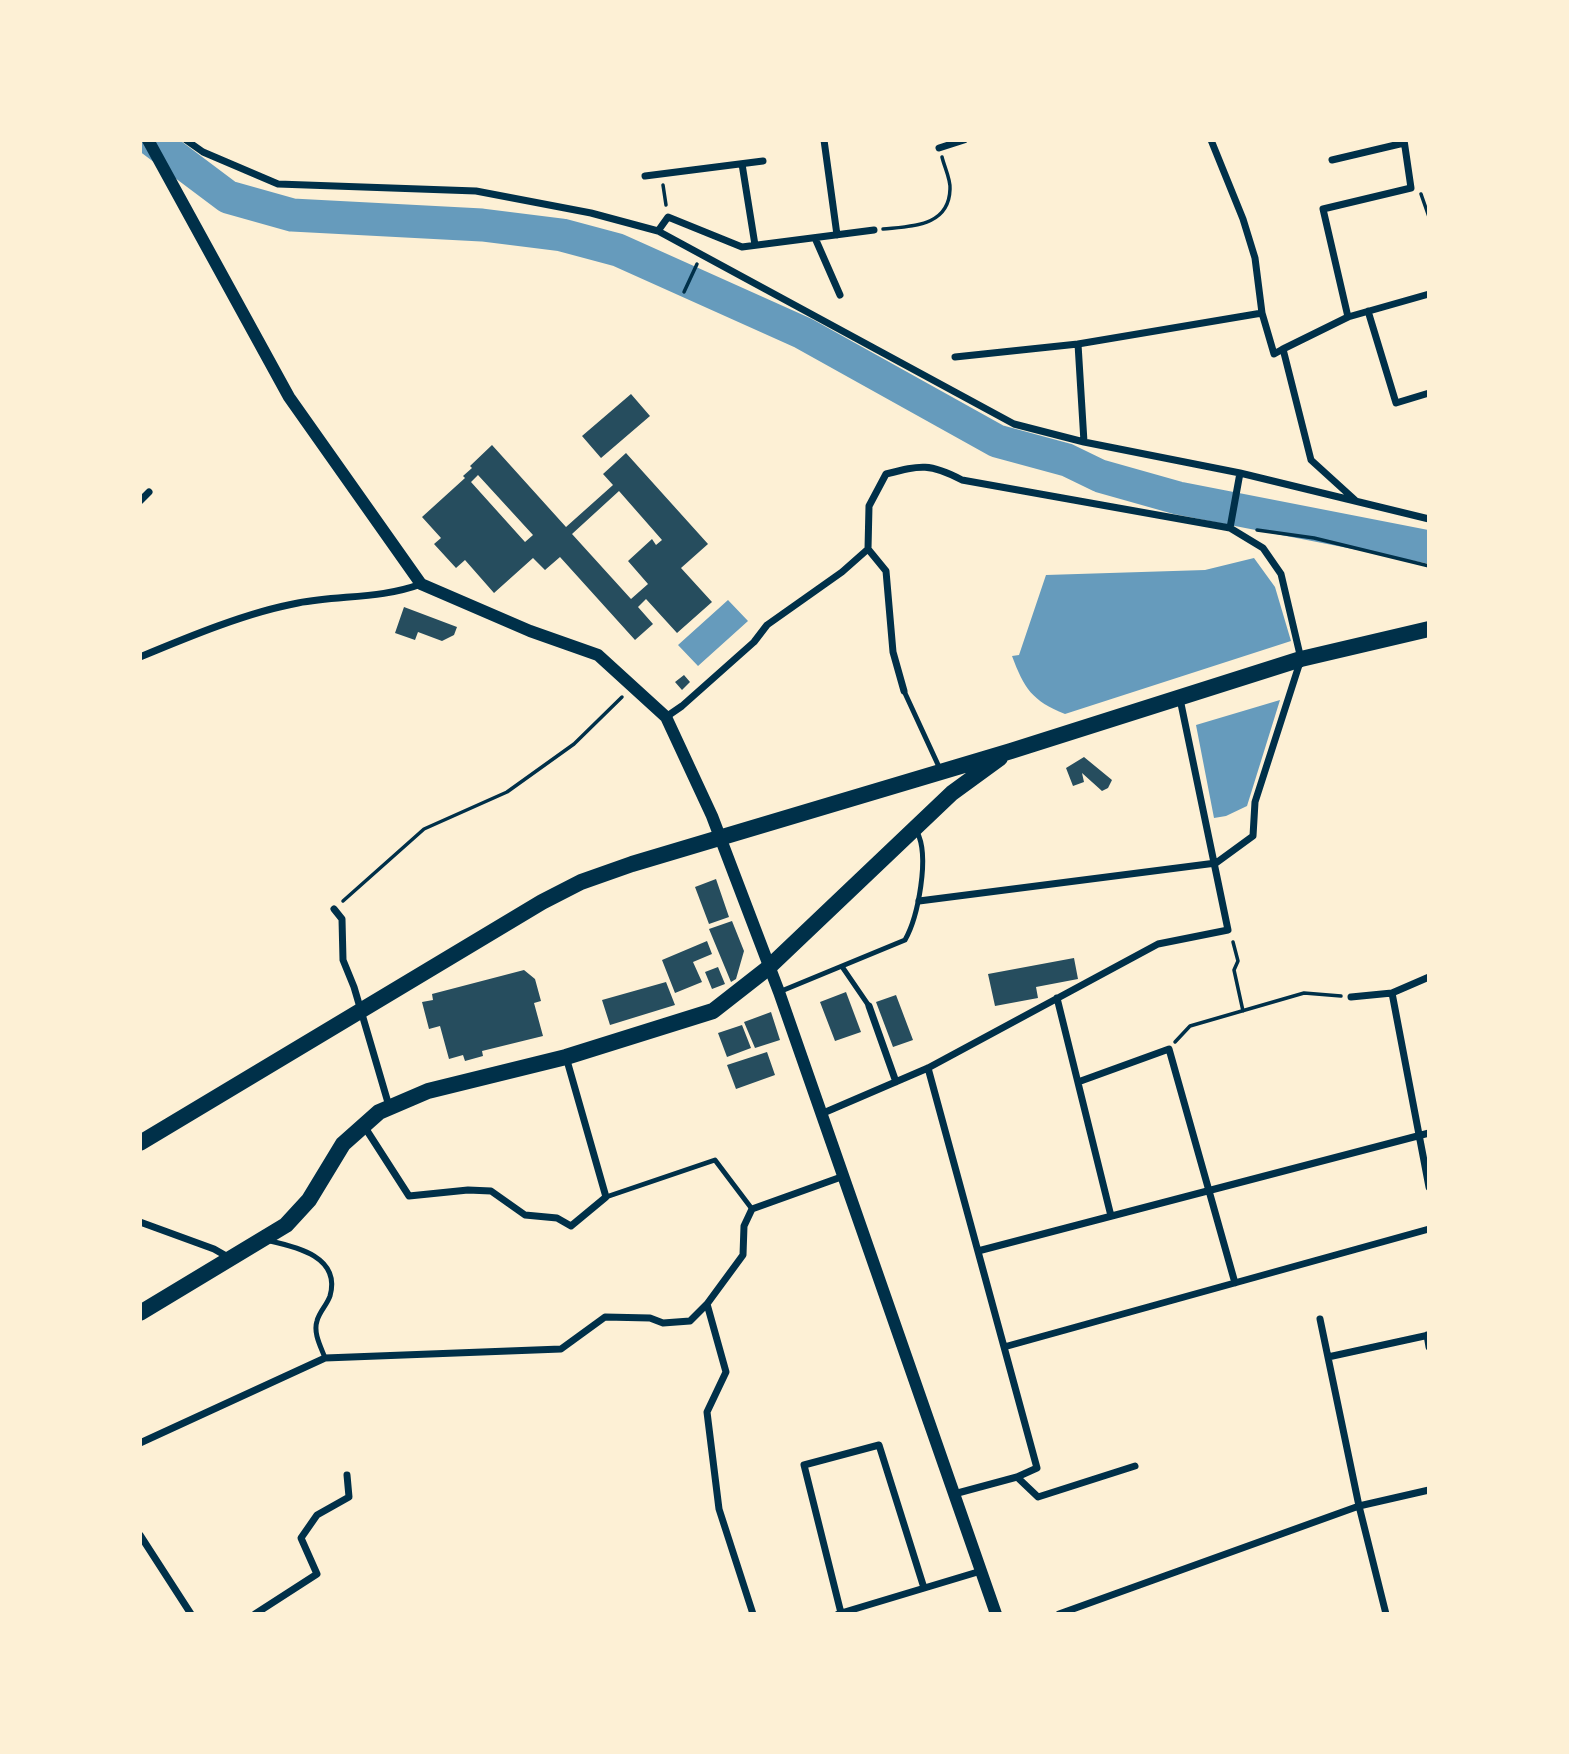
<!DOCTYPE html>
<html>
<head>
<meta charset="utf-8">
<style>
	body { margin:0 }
	#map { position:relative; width:1569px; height:1754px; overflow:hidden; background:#fdf0d5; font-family:Karla,sans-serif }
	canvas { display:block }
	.frame { position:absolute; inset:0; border:142px solid #fdf0d5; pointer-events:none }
</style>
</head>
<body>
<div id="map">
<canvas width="1569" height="1754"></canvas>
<div class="frame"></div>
</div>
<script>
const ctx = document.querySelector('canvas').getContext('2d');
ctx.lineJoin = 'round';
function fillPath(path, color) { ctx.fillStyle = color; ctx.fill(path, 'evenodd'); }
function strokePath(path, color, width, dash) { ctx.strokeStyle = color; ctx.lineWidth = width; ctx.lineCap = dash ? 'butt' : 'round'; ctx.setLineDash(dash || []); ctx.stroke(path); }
fillPath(new Path2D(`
	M 1254,558 L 1275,587 L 1291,641 L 1065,714 C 1032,701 1024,688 1012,656 L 1019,655 L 1046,575 L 1205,570 Z
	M 728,600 L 748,621 L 698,666 L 678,645 Z
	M 1280,700 L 1247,806 L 1226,816 L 1214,818 L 1196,725 Z`), '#669bbc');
strokePath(new Path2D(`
	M 152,140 L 228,197 L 292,215 L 482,225 L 562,235 L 618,250 L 803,333 L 997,441 L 1067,460 L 1100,476 L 1178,498 L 1429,547`), '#669bbc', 33);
fillPath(new Path2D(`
	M 631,394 L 650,416 L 601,458 L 582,436 Z
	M 492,445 L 566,527 L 613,485 L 603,474 L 626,453 L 708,544 L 681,568 L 712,602 L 677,633 L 646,599 L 638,607 L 653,624 L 635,640 L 560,557 L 545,570 L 533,558 L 494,593 L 465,560 L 456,568 L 434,544 L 441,538 L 422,517 L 465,478 L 463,476 L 472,468 L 470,466 ZM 478,475 L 533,535 L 525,542 L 471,482 ZM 619,491 L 662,540 L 656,545 L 652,539 L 628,561 L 648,584 L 631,599 L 572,534 Z
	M 404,607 L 457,627 L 454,635 L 442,641 L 418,632 L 415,640 L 395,633 Z
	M 684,675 L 690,682 L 682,690 L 675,682 Z
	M 1084,757 L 1112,780 L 1108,788 L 1102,791 L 1082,773 L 1084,782 L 1073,786 L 1066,768 Z
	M 716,879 L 729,917 L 709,924 L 695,887 Z
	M 732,921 L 744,951 L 736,979 L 731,982 L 709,929 Z
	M 707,941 L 712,954 L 693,962 L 702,982 L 675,993 L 662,960 Z
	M 1074,958 L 1078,979 L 1036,987 L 1038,998 L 995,1006 L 988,974 Z
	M 718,967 L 725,984 L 712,989 L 705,972 Z
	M 524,970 L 535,979 L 541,1001 L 534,1003 L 543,1036 L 482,1051 L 483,1056 L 465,1061 L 463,1055 L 449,1059 L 440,1026 L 429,1029 L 422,1002 L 433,1000 L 432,994 Z
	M 666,982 L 675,1005 L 610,1025 L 602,1000 Z
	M 846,992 L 861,1032 L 835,1041 L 820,1002 Z
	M 896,995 L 913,1040 L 893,1047 L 876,1002 Z
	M 771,1012 L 780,1040 L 755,1048 L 744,1022 Z
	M 742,1025 L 751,1048 L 727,1057 L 718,1033 Z
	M 767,1052 L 775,1075 L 736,1089 L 727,1065 Z`), '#264d5e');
strokePath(new Path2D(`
	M 663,185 L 666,205
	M 1421,194 L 1429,217
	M 883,229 C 911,226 949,227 950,189 C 951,180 944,166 942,157
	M 684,292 L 697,264
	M 1257,530 L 1314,538 L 1429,566
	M 343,901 L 424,829 L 507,792 L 574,744 L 622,697
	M 1233,942 L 1238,961 L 1234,970 L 1243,1011
	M 1175,1042 L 1190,1026 L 1304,993 L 1341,996`), '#003049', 3.5);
strokePath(new Path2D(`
	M 904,691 L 940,769
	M 843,968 L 869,1006
	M 779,992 L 905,940 C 918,917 930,856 917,832
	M 606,1197 L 715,1160 L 752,1209
	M 270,1241 C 297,1247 341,1257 330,1296 C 327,1305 319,1312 317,1321 C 313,1333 321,1347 325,1358`), '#003049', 5);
strokePath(new Path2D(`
	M 186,140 L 203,152 L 278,184 L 476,191 L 591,213 L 658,231 L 1014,424 L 1084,442 L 1240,473 L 1429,519
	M 824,140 L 837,235
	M 1211,140 L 1243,219 L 1255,258 L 1262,313 L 1274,354 L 1283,349 L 1311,460 L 1355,500
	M 939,148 L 964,140
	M 1332,160 L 1404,143
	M 742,164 L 755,245
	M 645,176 L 763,161
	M 658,231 L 668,217 L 742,247 L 874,230
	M 815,238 L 840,295
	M 1368,311 L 1396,403 L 1429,393
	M 1348,317 L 1323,209 L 1411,188 L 1404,140
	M 1078,344 L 1262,313
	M 1283,349 L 1348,317 L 1429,294
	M 955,357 L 1078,344 L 1084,442
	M 140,501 L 149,492
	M 1230,528 L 1240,473
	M 868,549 L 886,571 L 893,652 L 904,691
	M 140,657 C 188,637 248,612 298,603 C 340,595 381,599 421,584
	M 666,717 L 682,706 L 754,642 L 767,625 L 842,572 L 868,549 L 869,506 L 886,474 C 921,465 930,463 962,480 L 1230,528 L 1263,548 L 1281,574 L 1301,659 L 1255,802 L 1253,836 L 1216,863 L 919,901
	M 334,909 L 342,919 L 343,960 L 354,987 L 389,1106
	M 1392,993 L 1429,1187
	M 1351,997 L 1392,993 L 1429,977
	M 1057,998 L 1111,1216
	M 869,1006 L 896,1082
	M 928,1068 L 1037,1468 L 1017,1477 L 954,1494
	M 1078,1082 L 1169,1049 L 1235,1283
	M 821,1114 L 928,1068 L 1158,944 L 1228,930 L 1180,699
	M 364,1126 L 409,1196 L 468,1190 L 491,1191 L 525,1215 L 557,1218 L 571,1226 L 606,1197 L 566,1057
	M 140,1222 L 214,1249 L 228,1257
	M 978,1251 L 1429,1133
	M 1320,1319 L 1359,1506 L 1429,1490
	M 1427,1335 L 1429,1347
	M 1004,1347 L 1429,1229
	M 1328,1357 L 1429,1335
	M 140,1443 L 325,1358 L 561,1349 L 605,1317 L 650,1318 L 663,1323 L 690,1321 L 707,1304
	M 1017,1477 L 1038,1497 L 1135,1466
	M 140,1535 L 191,1614
	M 841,1613 L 804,1465 L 879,1445 L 924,1588
	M 255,1614 L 317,1574 L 301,1538 L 317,1515 L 349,1497 L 347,1475
	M 753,1614 L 719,1509 L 707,1412 L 726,1372 L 707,1304 L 743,1255 L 744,1226 L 752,1209 L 844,1176
	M 838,1614 L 981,1571
	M 1059,1614 L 1359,1506 L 1386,1614`), '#003049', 7);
strokePath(new Path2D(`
	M 148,140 L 289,397 L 421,584 L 530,631 L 598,655 L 666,717 L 712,816 L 779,992 L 996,1614`), '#003049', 12);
strokePath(new Path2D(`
	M 140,1143 L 542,902 L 581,882 L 632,864 L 1011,751 L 1301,659 L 1429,629
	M 140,1313 L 286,1225 L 309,1200 L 343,1144 L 379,1112 L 428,1091 L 566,1057 L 713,1011 L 768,968 L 952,793 L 1000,758`), '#003049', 16);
</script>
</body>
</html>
